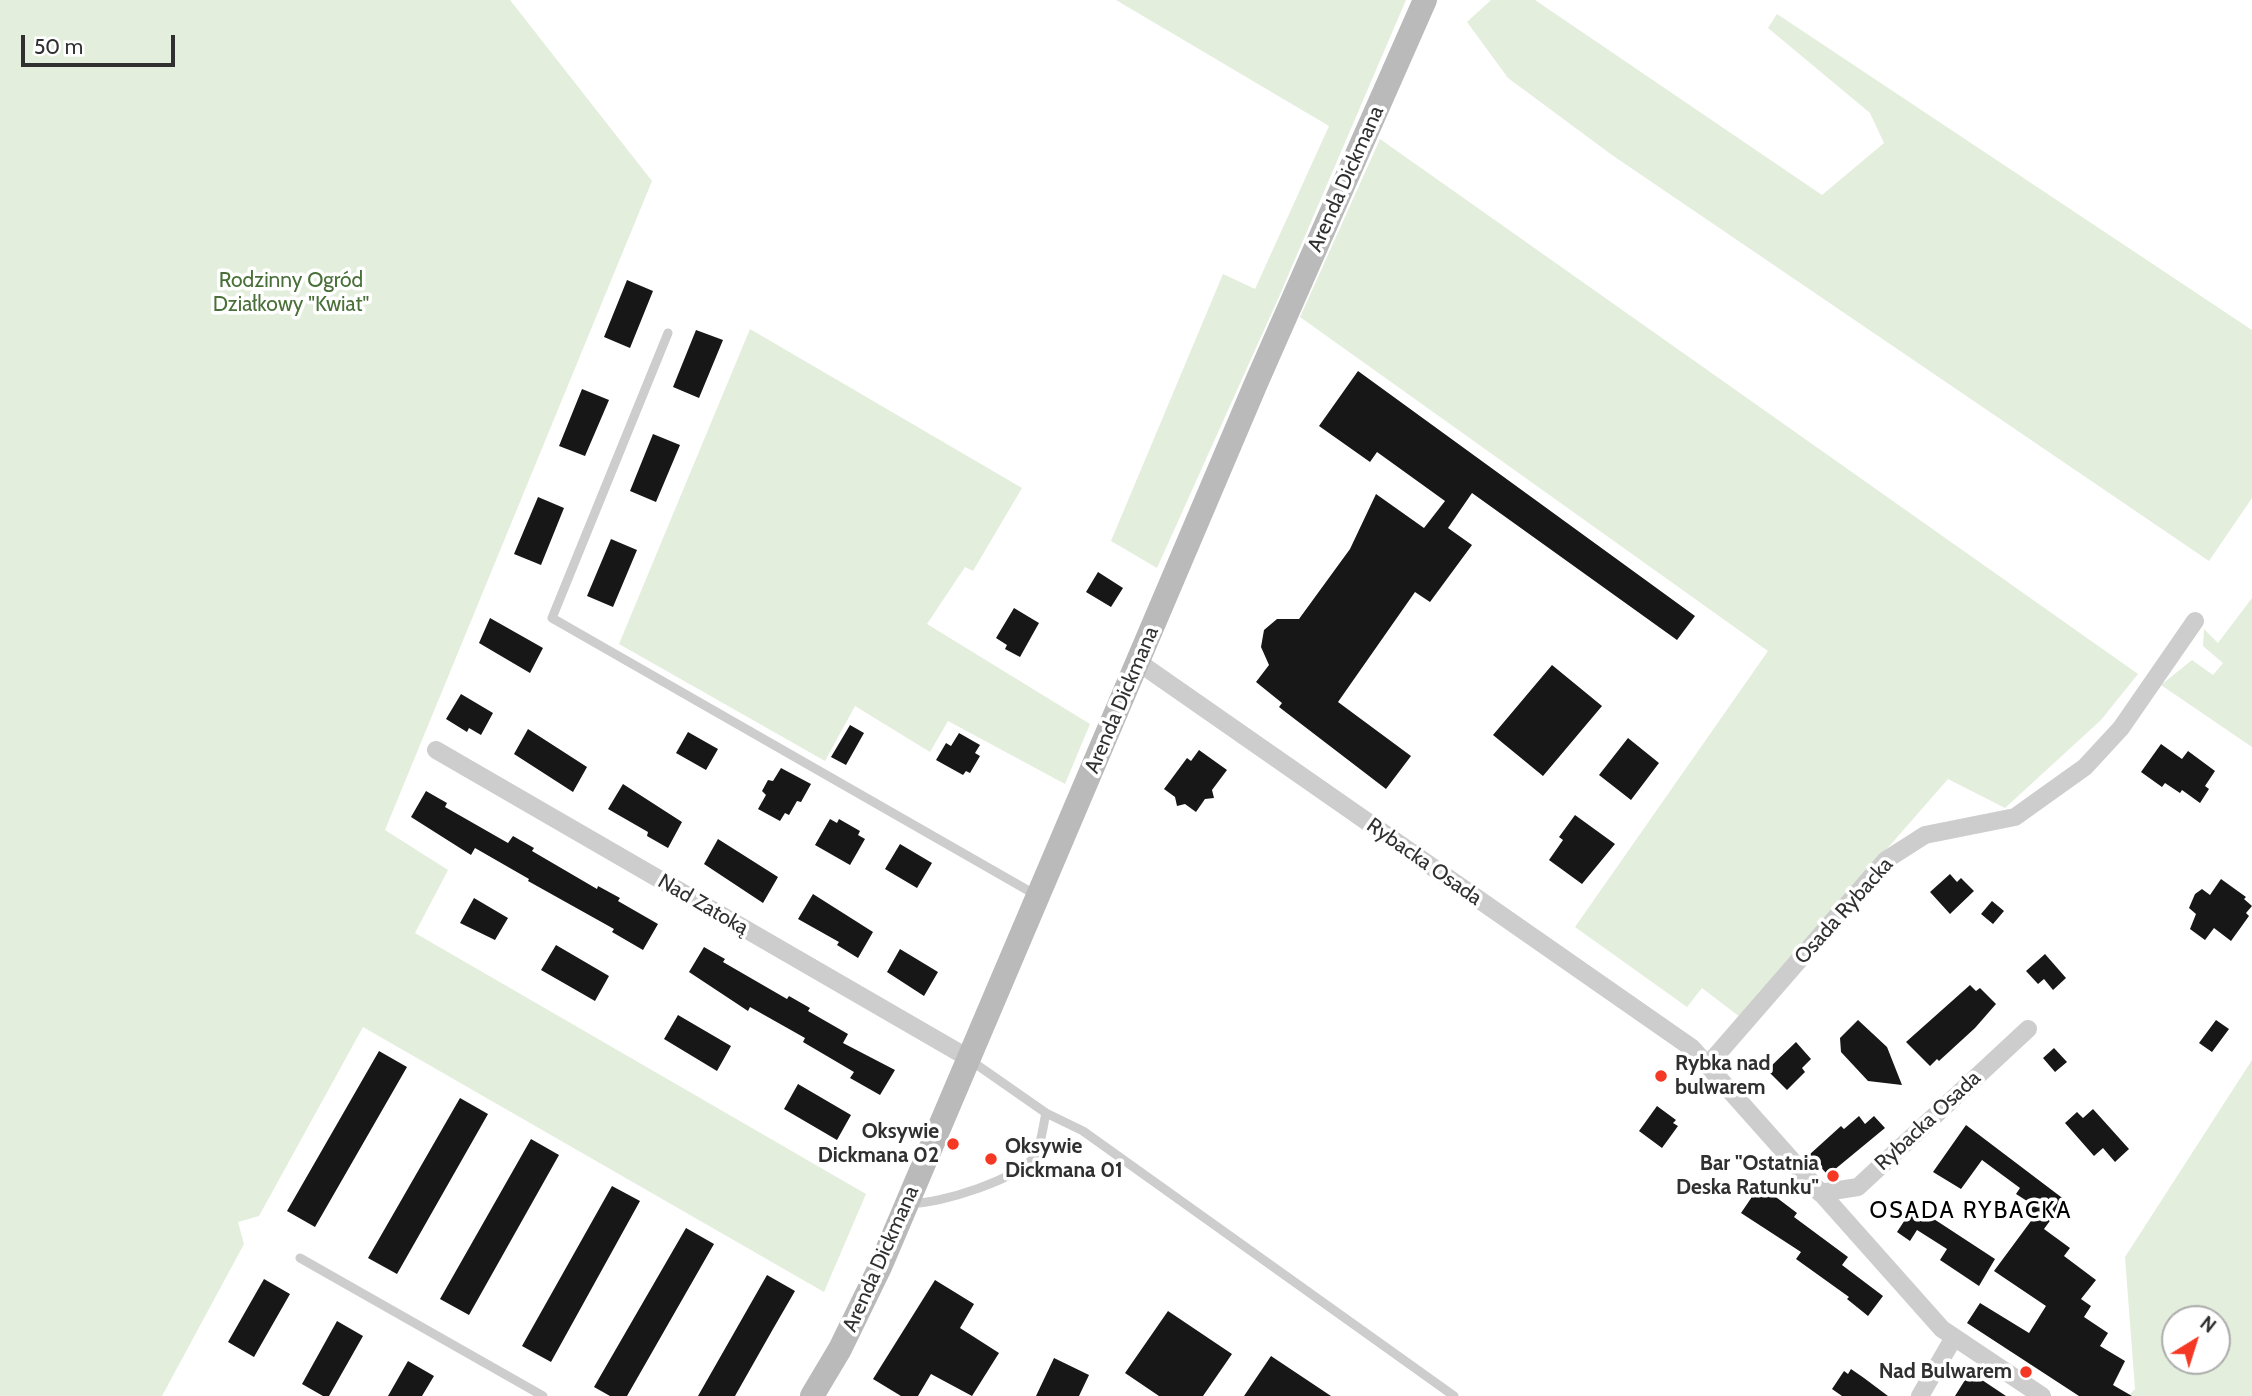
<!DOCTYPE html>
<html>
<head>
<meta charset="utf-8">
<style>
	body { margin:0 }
	#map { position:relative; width:2252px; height:1396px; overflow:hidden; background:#fff; font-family:Cabin,sans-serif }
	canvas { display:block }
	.north { position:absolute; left:2161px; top:1305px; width:70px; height:70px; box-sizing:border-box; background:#fff; border:2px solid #acacac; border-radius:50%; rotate:38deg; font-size:19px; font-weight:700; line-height:28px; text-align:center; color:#303030 }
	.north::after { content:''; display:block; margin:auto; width:24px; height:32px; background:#f43824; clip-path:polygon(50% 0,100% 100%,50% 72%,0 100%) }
	.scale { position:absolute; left:21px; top:35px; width:154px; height:32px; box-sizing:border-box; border:4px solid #303030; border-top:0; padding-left:9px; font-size:21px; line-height:24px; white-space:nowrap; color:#303030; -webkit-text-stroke:5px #fff; paint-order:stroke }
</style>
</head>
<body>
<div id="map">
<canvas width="2252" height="1396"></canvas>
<div class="north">N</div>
<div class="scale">50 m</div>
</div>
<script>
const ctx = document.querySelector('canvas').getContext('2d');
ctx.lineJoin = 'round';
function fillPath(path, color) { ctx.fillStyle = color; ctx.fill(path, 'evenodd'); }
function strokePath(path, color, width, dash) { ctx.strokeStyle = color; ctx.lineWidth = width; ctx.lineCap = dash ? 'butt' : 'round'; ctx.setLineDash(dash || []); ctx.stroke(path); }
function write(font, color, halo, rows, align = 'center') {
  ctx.font = font + ' Cabin,sans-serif'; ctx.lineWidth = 7; ctx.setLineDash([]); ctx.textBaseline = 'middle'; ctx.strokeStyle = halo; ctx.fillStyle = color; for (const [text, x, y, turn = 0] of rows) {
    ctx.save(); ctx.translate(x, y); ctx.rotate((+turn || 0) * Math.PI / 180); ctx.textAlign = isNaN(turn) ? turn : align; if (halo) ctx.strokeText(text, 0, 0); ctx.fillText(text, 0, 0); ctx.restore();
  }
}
fillPath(new Path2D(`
	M 0,0 L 510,0 L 652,181 L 385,830 L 448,870 L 415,933 L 866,1194 L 824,1292 L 363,1027 L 259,1216 L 238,1222 L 244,1244 L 162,1396 L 0,1396 Z
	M 1116,0 L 1406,0 L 1278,299 L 1157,568 L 1111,541 L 1223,274 L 1255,289 L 1329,126 Z
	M 1491,0 L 1535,0 L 1822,195 L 1884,143 L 1870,113 L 1768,28 L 1777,14 L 2252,330 L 2252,498 L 2209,561 L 1612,155 L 1508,78 L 1467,22 Z
	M 1380,139 L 2138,674 L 2101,720 L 2005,808 L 1948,779 L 1740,1017 L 1702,988 L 1687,1007 L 1575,927 L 1768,651 L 1300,317 Z
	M 750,329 L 1022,488 L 973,571 L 965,567 L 927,624 L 1090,724 L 1065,784 L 948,721 L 930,752 L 855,706 L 825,761 L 619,644 Z
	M 2252,598 L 2252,747 L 2161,685 L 2192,660 L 2213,675 L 2223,663 L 2203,646 L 2204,629 L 2218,643 Z
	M 2252,1060 L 2252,1396 L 2128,1396 L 2135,1389 L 2125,1257 ZM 2175,1319 L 2217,1319 L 2217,1361 L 2175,1361 Z`), '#e3eedc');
fillPath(new Path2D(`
	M 627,280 L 653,291 L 630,348 L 604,337 Z
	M 696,330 L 723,340 L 699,398 L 673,387 Z
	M 1358,371 L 1695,616 L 1677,640 L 1472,493 L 1448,528 L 1472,545 L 1430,602 L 1415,592 L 1338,702 L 1411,756 L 1386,789 L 1279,707 L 1282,703 L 1256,682 L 1269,665 L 1261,647 L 1264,630 L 1277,619 L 1299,619 L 1350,549 L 1376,494 L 1424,528 L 1445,501 L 1377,452 L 1370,462 L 1319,426 Z
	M 582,389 L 609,400 L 585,456 L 559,446 Z
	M 653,434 L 680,445 L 656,502 L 630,491 Z
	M 538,497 L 564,508 L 541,565 L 514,554 Z
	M 611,539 L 637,550 L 613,607 L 587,596 Z
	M 1098,572 L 1123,588 L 1111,607 L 1086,592 Z
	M 1014,608 L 1039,623 L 1020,657 L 1005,649 L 1007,645 L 996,638 Z
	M 490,618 L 543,648 L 530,673 L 479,643 Z
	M 1552,665 L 1602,706 L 1543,776 L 1493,735 Z
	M 461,694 L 493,713 L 481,735 L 469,728 L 467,732 L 446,719 Z
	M 850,725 L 864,733 L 846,765 L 831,757 Z
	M 528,729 L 587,767 L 573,792 L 514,754 Z
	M 688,732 L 718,749 L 706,770 L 676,753 Z
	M 959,733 L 980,745 L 975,753 L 980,756 L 970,773 L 966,771 L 963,775 L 936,760 L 946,743 L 951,746 Z
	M 1628,738 L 1659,763 L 1631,800 L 1599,775 Z
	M 2161,744 L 2182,759 L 2188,751 L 2215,771 L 2205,786 L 2209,789 L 2200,803 L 2182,790 L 2180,793 L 2165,783 L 2162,787 L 2141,772 Z
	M 1199,750 L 1227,770 L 1212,790 L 1214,798 L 1205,799 L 1196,812 L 1185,804 L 1177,806 L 1175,797 L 1164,789 L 1187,758 L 1191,761 Z
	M 781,768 L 811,784 L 801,802 L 797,801 L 789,815 L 785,813 L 780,821 L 758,809 L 766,795 L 762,791 L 768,780 L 773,781 Z
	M 623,784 L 682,822 L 668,848 L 647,836 L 648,832 L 608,809 Z
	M 426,791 L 447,803 L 445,807 L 508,843 L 513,836 L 534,848 L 532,851 L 597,889 L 598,886 L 620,898 L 618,901 L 658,924 L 643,950 L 612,932 L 614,929 L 528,881 L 529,879 L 475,848 L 471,855 L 411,817 Z
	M 1575,815 L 1615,844 L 1582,884 L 1549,860 L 1563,840 L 1559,837 Z
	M 830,819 L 837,823 L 839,819 L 860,831 L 858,835 L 865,839 L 850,865 L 815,845 Z
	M 718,839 L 778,877 L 763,903 L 704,864 Z
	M 900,844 L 932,863 L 917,888 L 885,869 Z
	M 1950,874 L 1957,882 L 1961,878 L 1974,891 L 1950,914 L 1930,892 Z
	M 2221,879 L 2246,897 L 2244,899 L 2252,906 L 2246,913 L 2249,916 L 2231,941 L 2214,928 L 2205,940 L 2190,929 L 2196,914 L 2189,908 L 2195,894 L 2202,889 L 2210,895 Z
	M 813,894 L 873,932 L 858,958 L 837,945 L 839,942 L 798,919 Z
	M 474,898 L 508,918 L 495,940 L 460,923 Z
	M 1992,901 L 2004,911 L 1993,924 L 1981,914 Z
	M 556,945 L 609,976 L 595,1001 L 541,970 Z
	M 704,947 L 725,959 L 723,962 L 787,999 L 789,996 L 810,1008 L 808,1011 L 848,1034 L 843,1043 L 895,1070 L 880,1095 L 850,1078 L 854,1072 L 803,1042 L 805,1038 L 750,1007 L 748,1011 L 689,972 Z
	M 900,949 L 938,972 L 924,996 L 887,972 Z
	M 2045,954 L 2066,978 L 2053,990 L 2044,979 L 2038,984 L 2026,971 Z
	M 1970,985 L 1976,991 L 1980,988 L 1996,1004 L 1975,1028 L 1939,1061 L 1937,1059 L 1930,1066 L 1906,1042 Z
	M 678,1015 L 731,1046 L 717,1071 L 664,1039 Z
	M 1858,1020 L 1887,1047 L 1902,1085 L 1868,1081 L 1841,1052 L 1840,1038 Z
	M 2216,1020 L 2229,1029 L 2212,1052 L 2199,1043 Z
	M 1796,1042 L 1811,1059 L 1802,1068 L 1805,1072 L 1787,1090 L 1767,1070 Z
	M 2054,1048 L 2067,1062 L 2055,1072 L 2043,1058 Z
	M 379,1051 L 407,1067 L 315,1227 L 287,1211 Z
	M 798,1084 L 851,1115 L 837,1140 L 784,1109 Z
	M 460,1098 L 488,1114 L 397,1274 L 368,1258 Z
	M 1657,1106 L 1676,1120 L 1673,1123 L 1678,1126 L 1662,1148 L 1639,1131 Z
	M 2093,1109 L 2129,1149 L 2115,1162 L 2103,1148 L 2094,1156 L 2065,1123 L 2077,1112 L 2083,1118 Z
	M 1859,1116 L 1865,1124 L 1874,1116 L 1885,1128 L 1828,1175 L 1809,1155 L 1841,1126 L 1844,1129 Z
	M 1966,1125 L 2065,1200 L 2044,1229 L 2070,1248 L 2064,1256 L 2096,1280 L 2081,1299 L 2091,1306 L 2084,1317 L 2108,1333 L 2100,1346 L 2125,1361 L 2113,1385 L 2132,1396 L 2079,1396 L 1967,1323 L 1980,1303 L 2029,1333 L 2046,1306 L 1994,1271 L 2031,1221 L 2019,1212 L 2027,1201 L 2016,1194 L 2020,1188 L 1982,1160 L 1961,1189 L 1933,1172 Z
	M 531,1139 L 559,1155 L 469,1315 L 440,1299 Z
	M 1760,1185 L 1797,1213 L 1794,1217 L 1848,1257 L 1842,1265 L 1883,1296 L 1868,1316 L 1847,1299 L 1849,1297 L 1796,1259 L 1801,1252 L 1741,1213 Z
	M 612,1186 L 640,1201 L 551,1362 L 522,1346 Z
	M 1914,1206 L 1995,1259 L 1979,1286 L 1940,1260 L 1947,1249 L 1917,1230 L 1910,1241 L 1897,1232 Z
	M 686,1228 L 714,1244 L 627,1396 L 610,1396 L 594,1387 Z
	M 767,1275 L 795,1291 L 773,1329 L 735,1396 L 698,1396 Z
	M 264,1279 L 290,1294 L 254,1357 L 228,1342 Z
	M 935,1280 L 974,1304 L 960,1328 L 999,1353 L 972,1396 L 931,1374 L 918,1396 L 901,1396 L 873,1379 Z
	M 1168,1311 L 1232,1354 L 1203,1396 L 1159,1396 L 1125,1373 Z
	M 337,1321 L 363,1336 L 329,1396 L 323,1396 L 302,1384 Z
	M 1271,1356 L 1331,1396 L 1244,1396 Z
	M 1054,1358 L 1089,1375 L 1079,1396 L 1036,1396 Z
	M 408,1361 L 434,1376 L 422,1396 L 388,1396 Z
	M 1851,1369 L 1864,1378 L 1888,1396 L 1842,1396 L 1832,1389 L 1844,1371 L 1848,1374 Z
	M 1970,1372 L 2006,1396 L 1955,1396 Z`), '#171717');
strokePath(new Path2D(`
	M 668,333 L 552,618 L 1036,895
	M 1046,1113 L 1083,1131 L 1454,1396
	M 911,1203 C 937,1205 1023,1178 1035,1155 C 1042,1143 1043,1125 1046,1113 L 970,1060
	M 300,1258 L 543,1396`), '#cdcdcd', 9);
strokePath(new Path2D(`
	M 1138,662 L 1692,1048 L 1942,1329 L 2042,1396
	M 436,750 L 970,1059
	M 1707,1066 L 1886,860 L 1925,835 L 2015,817 L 2085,767 L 2121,728 L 2195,621
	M 1820,1193 L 1858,1187 L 2028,1029
	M 1920,1396 L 1953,1339`), '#cdcdcd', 18);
strokePath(new Path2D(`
	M 812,1396 L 840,1349 L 880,1267 L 1257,381 L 1425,0`), '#bababa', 24);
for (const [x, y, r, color] of [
	[1661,1076,7,"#f43824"],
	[953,1144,7,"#f43824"],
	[991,1159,7,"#f43824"],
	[1833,1176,7,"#f43824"],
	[2026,1372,7,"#f43824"]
]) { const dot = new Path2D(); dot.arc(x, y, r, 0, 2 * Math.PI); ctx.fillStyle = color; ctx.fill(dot); strokePath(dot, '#fff', 2.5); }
write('21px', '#303030', '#fff', [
	["Arenda Dickmana",1346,179,-66],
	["Arenda Dickmana",1122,700,-67],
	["Rybacka Osada",1424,862,35],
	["Nad Zatoką",703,905,30],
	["Osada Rybacka",1844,911,-48],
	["Rybacka Osada",1928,1121,-43],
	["Arenda Dickmana",881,1259,-66]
]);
write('21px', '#497038', '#fff', [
	["Rodzinny Ogród",291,281],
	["Działkowy \"Kwiat\"",291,305]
]);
write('bold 21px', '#303030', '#fff', [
	["Rybka nad",1675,1064,"left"],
	["bulwarem",1675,1088,"left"],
	["Oksywie",939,1132],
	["Dickmana 02",939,1156],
	["Oksywie",1005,1147,"left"],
	["Dickmana 01",1005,1171,"left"],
	["Bar \"Ostatnia",1819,1164],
	["Deska Ratunku\"",1819,1188],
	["Nad Bulwarem",2012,1372]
], 'right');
ctx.letterSpacing = '2px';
write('23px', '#000', '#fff', [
	["OSADA RYBACKA",1971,1211]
]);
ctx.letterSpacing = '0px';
</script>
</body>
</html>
